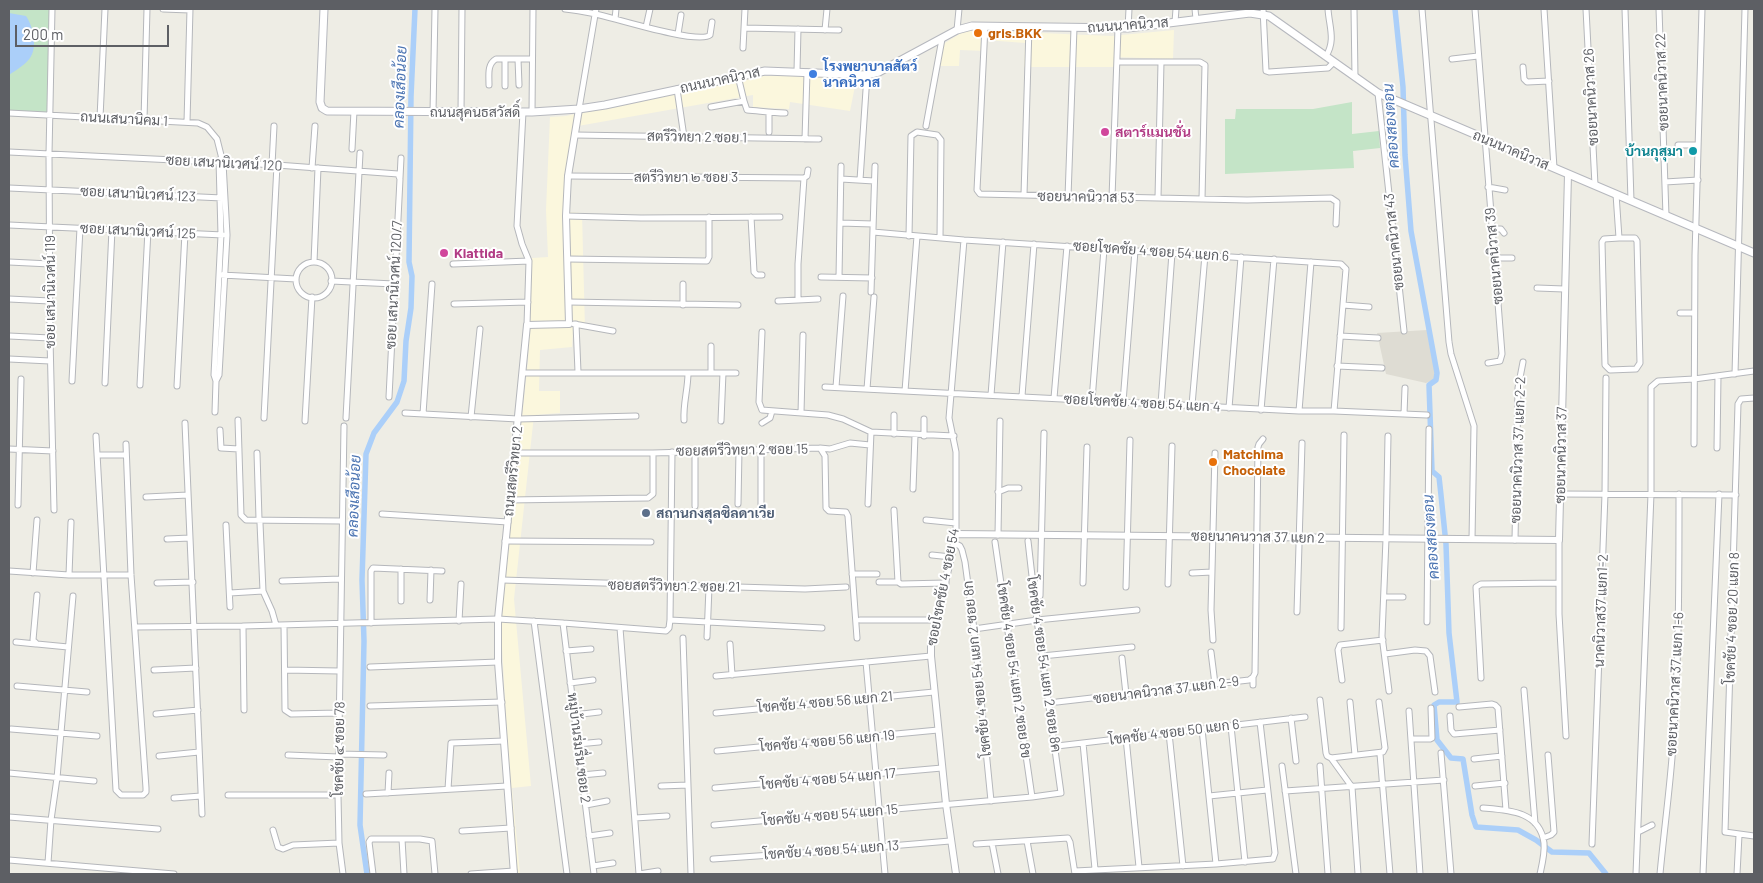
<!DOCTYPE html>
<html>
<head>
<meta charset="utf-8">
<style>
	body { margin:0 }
	#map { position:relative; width:1763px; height:883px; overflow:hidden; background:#eeede5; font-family:Barlow,sans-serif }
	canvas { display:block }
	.frame { position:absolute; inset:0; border:10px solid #5d5f64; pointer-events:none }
	.scale { position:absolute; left:15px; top:25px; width:154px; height:22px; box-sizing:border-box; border:2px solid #5d5f64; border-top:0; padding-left:6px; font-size:15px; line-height:18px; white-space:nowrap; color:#5d5f64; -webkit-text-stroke:4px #fff; paint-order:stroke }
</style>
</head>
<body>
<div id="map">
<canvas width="1763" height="883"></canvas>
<div class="frame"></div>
<div class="scale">200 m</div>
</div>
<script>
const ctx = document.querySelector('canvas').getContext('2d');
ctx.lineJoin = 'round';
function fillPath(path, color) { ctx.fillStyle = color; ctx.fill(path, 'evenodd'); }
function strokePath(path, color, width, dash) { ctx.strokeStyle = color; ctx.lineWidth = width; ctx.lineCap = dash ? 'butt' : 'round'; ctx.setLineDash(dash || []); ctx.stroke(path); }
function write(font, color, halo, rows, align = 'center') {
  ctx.font = font + ' Barlow,Sarabun,sans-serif'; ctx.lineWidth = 4; ctx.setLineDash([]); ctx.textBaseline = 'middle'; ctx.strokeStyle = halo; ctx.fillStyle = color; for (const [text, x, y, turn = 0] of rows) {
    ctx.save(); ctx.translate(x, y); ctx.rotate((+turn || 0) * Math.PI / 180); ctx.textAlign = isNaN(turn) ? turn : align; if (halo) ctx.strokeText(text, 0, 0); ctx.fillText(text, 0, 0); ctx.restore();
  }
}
fillPath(new Path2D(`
	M 971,30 L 1111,36 L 1174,30 L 1173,59 L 1115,57 L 1114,67 L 1024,67 L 1025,43 L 986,40 L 986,51 L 960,50 L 959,66 L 935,66 L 937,48 L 961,33 Z
	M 751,76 L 829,76 L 856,81 L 850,111 L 790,102 L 789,109 L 753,107 L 753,95 L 578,126 L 573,159 L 569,212 L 582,213 L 585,329 L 573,329 L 572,347 L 540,350 L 539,391 L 560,391 L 560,413 L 534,415 L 514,599 L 531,786 L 512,788 L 520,874 L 517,874 L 510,795 L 501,627 L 504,585 L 528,361 L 532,258 L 548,257 L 546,210 L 550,117 L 566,116 Z`), '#fbf7dd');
fillPath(new Path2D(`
	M 1427,330 L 1434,368 L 1435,377 L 1433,380 L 1426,383 L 1386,374 L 1377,333 Z`), '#dedcd3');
fillPath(new Path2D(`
	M 9,9 L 52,9 L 49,115 L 9,113 Z
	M 1352,102 L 1352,134 L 1379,131 L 1380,148 L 1353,151 L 1354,168 L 1225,174 L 1225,119 L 1235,119 L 1236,109 L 1313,109 Z`), '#c4e4c7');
fillPath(new Path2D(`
	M 9,13 L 26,16 C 33,26 38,47 30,58 C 26,64 15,71 9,75 Z`), '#abcff9');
strokePath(new Path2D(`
	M 1395,9 L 1403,87 L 1405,155 L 1411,231 L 1437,373 L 1436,380 L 1429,385 L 1432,471 L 1439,477 L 1441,495 L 1446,544 L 1449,633 L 1457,702 L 1439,702 L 1434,705 L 1437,740 L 1451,758 L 1463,759 L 1472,815 L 1476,827 L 1518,830 L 1536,840 L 1552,852 L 1589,853 L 1606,874
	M 367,874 L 360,825 L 364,641 L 362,580 L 366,454 L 374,433 L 397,402 L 404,381 L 406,341 L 411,308 L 412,276 L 409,262 L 411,96 L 415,9`), '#abcff9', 5.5);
const minor = new Path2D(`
	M 52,9 L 49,154 L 50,338 L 54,510
	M 163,9 L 190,10
	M 565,9 C 576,10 586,12 596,14 C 614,18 699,45 710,35 L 712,22
	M 1195,9 L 1196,19
	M 1263,9 L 1266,71 L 1269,72 L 1328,68 L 1334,62
	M 1354,9 L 1355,77
	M 1422,9 L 1449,342 L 1451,354 L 1474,426 L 1472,539
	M 1475,9 L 1502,354 L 1500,361 L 1488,363
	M 1544,9 L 1554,168
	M 1586,9 L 1595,185
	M 1625,9 L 1631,201
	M 1659,9 L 1666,216
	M 615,19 L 616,9
	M 1175,22 L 1176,9
	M 985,26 L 977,190 L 980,194 L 1247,200 L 1331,198 L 1337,202 L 1336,224
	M 646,27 L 650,9
	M 744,28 L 839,30
	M 1128,28 L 1129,9
	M 825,30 L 827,9
	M 957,30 L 959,9
	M 678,34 L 681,15
	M 743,48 L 745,9
	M 1326,56 C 1336,40 1329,26 1328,9
	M 518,59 L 519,85
	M 1452,59 L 1478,56
	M 1117,62 L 1200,62 L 1205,65 L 1202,199
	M 1523,67 L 1524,79 L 1527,82 L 1549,81
	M 797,71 L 798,29
	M 738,76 L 744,101
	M 489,85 C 489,75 487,64 496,59 L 532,59
	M 505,86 L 505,59
	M 677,89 L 684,137
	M 1378,93 L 1404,331
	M 711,107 L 744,101 L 747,110 C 760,111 773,113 785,113
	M 579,109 L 596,9
	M 433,112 L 435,9
	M 461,112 L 462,9
	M 523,112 L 517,226 L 522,244 L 529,261 L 527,325
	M 532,112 L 533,9
	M 9,113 L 198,123 L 207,127 L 217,139 L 223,163 L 227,235 L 219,375 L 216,381 L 215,412
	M 769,113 L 769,132
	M 100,118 L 105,9
	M 144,120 L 147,9
	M 187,122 L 190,9
	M 926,126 L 942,39
	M 575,135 L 819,139
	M 805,139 L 807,72
	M 1678,145 L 1698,145
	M 352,149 L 354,111
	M 9,152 L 277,165 L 398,174 L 400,179 L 389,397
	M 272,165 L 274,126
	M 312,168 L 315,126
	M 568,176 L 804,178
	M 400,178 L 401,158
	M 841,179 L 874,181
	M 860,180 L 867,75
	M 1665,182 L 1698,180
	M 1488,187 L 1505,190
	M 9,188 L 222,198
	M 1616,194 L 1619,238
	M 1024,195 L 1029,27
	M 1068,197 L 1074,28
	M 1112,198 L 1118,28
	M 1158,198 L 1161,62
	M 566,216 L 641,218 L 780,217
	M 751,217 L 754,272 L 757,275 L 762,275
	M 840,223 L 873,224
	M 9,225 L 223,235
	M 1492,229 L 1501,229 L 1504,233
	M 873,232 L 964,240 L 1341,264 L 1346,269 L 1334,411
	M 909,236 L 911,136 L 917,132 L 937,135 L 941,140 L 940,238
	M 1619,238 L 1635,238 L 1637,241 L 1640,363 L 1636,369 L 1610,370 L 1605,365 L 1602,242 L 1604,239 Z
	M 1494,258 L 1512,258
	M 568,259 L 707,261 L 709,257 L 709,217
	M 9,262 L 50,264
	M 314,262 L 318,168
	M296 280a18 18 0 1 1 36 0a18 18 0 1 1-36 0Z
	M 453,264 L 529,261
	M 222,275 L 296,279
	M 821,277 L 872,278
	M 839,277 L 841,166
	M 331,281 L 394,284
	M 1537,288 L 1564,289
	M 871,292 L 875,166
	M 9,299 L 50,301
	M 798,300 L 798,264 L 804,178 L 807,176 L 808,170
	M 778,301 L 818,299
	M 569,302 L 738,305
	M 454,304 L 528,302
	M 683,305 L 683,284
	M 1343,305 L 1369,307
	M 1680,313 L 1694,313
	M 574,324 L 613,331
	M 576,324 L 578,372
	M 762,332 L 759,402 L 762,410 L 828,415 L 843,419 L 871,432 L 954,436
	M 9,336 L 50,338
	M 1340,336 L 1378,338
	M 9,359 L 50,361
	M 1337,366 L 1382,368
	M 523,373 L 736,373
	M 711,373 L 711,346
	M 1735,374 L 1745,9
	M 72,381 L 80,228
	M 216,381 L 214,375 L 221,235 L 219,160
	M 105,383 L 112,229
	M 140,385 L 148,230
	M 177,386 L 185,233
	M 825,387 L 1299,411 L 1334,411 L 1427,415
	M 836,387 L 843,296
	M 867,389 L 874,297
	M 905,391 L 917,236
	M 991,395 L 1003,242
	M 1022,396 L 1034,244
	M 1054,398 L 1067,246
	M 1754,398 L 1741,399 L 1738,404 L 1725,832 L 1754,836
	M 1092,400 L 1104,249
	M 1123,402 L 1135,251
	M 1161,404 L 1172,253
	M 1192,405 L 1205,255
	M 1229,408 L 1241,257
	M 1261,410 L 1274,259
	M 1299,411 L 1311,262
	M 405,413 L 518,419 L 636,416
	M 801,413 L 803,335
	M 423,414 L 432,284
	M 1404,414 L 1405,388
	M 471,417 L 480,329
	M 264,418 L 277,165
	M 346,418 L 360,153
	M 238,420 L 241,515 L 246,520 L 341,521
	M 684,420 C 683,404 688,389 688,373
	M 305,421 L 312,297
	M 721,421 L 723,373
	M 185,423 L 202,814
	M 762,423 L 770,418 L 772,411
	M 220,430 L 221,448 L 239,449
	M 894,434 L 894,415
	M 96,436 L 116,790 L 121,795 L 143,795 L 146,792 L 146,788 L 131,575 L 126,444
	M 924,436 L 924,419
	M 1388,436 L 1386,539 L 1382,636 L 1389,691
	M 1694,444 L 1695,255 L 1702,9
	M 820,448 L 830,449 L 850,443 L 870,445
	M 1717,448 L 1718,376
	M 9,449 L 53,451
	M 257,453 L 259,519
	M 515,453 L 653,453 L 820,448 L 825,456 L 826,508 L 829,511 L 846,512 L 848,516 L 857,638
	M 97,455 L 126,455
	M 913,489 L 915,435
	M 998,492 L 1008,488 L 1019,488
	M 1560,494 L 1736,495
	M 146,497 L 188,495
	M 509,500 L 648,498 L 653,494 L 653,453
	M 738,504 L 739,450
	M 761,504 L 761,450
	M 868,504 L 871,432
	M 18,505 L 21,379
	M 695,506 L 695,452
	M 894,510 L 898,582 L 901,584 L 946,583
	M 382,514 L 508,522
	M 926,520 L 956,523
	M 260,523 L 263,591 L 272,611 L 276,625
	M 226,525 L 230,607
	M 956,534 L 956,452 L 949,418 L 964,240
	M 998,535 L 1000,421
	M 167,539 L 190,538
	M 1515,540 L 1518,388 L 1523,362
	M 1559,540 L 1559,614 L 1566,736
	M 505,541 L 651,542
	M 995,542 L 1032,797
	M 954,543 L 960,546 L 962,550 L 965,562 L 974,629 L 991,801
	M 932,555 L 951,557
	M 9,571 L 69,575 L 131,575
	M 33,573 L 37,520
	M 1192,573 L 1212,572
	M 852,574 L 877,574
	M 69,575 L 71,522
	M 502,580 L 805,589 L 846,587
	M 282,581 L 340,579
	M 879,582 L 898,582
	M 157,583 L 193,582
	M 1083,583 L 1087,447
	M 1168,584 L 1172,446
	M 1126,587 L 1130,440
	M 230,593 L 263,591
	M 37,595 L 33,640 L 37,644 L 68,647
	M 1040,596 L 1044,433
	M 1384,597 L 1403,597
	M 430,600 L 431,570
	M 401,601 L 401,569
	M 1297,612 L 1302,443
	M 670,620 L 822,628
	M 860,620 L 937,620
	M 459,621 L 461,584
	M 534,621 L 567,874
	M 1427,622 L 1429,429
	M 371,623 L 371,571 L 373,568 L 442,571
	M 563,623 L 594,874
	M 284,625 L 285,710 L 291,714 L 339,713
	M 243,626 L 244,710
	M 135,627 L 243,626 L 498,619 L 563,623 L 666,631 L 669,628 L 670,620 L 672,452
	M 620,628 L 639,874
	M 1341,628 L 1344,435
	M 974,629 L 1037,620 L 1137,610
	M 707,637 L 709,587
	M 683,638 L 691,874
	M 1213,640 L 1211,610 L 1215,453
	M 16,642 L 36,644
	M 730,644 L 732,675
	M 566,651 L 591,649
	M 1211,652 L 1215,684
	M 1385,654 L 1415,650 L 1426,651 L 1430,656 L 1435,692
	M 1042,656 L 1132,647
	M 1122,658 L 1126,694
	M 866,662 L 885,874
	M 370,667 L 498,662
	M 154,670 L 196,668
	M 285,670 L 339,671
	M 716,676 L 931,656
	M 1481,678 L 1476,587 L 1481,584 L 1559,583
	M 1342,680 L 1338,650 L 1340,645 L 1383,640
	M 570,683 L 593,680
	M 1253,685 L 1253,677
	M 17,686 L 87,692
	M 1524,690 L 1535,823
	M 1320,700 L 1326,753 L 1327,756 L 1331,758 L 1383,752 L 1385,748 L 1379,702
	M 1057,702 L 1249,680 L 1253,677 L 1255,673 L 1258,447 L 1259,444 L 1263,439
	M 1350,702 L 1355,755
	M 370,706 L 502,702
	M 1459,707 L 1492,704 L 1495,705 L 1498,708 L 1506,810
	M 1409,711 L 1420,874
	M 716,713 L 934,692
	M 156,714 L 198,710
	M 574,715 L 599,712
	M 1450,716 L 1451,730 L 1454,734 L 1500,730
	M 1291,718 L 1296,761
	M 1231,726 L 1245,862
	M 11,729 L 97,736
	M 1202,729 L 1216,864
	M 1169,733 L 1183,866
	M 1126,738 L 1139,867
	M 1411,739 L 1430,739 L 1432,738 L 1431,708
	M 1083,743 L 1095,869
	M 578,744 L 599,742
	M 1057,746 L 1305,717
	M 717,751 L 938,730
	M 1441,753 L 1451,874
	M 339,754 L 384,755
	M 1380,754 L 1390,874
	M 288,755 L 339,757
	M 159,756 L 199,752
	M 1331,758 L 1352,787 L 1358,874
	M 1474,759 L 1502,756
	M 1282,766 L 1296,874
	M 1320,766 L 1328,874
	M 9,773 L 94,781
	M 582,775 L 603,773
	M 661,786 L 688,785
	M 1475,786 L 1505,783
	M 715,788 L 942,768
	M 448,789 L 451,743 L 504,741
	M 1285,791 L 1444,780
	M 388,793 L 389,773
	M 366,794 L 507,786
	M 228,795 L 338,795
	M 1209,796 L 1267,790
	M 174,798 L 201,796
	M 586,805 L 607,801
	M 1483,808 C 1508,810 1540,811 1544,843 C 1545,853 1542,865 1540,874
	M 9,817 L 158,829
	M 635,818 L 667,816
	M 714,825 L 1032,797 L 1061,793 L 1037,620 L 1028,541
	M 273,830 L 278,847 L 283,849 L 293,845 L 339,843
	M 462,831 L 511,828
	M 1638,832 L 1652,825
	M 589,836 L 610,833
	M 1543,838 L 1551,835 L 1554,832 L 1548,755
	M 402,839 L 404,874
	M 1027,841 L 1033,874
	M 992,843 L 998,874
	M 976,844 L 1068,838 L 1070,842 L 1075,874
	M 1592,844 L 1605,494 L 1606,378
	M 713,859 L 830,851 L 950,841
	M 9,860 L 174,874
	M 48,863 L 51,820 L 57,778 L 73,596
	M 593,866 L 613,863
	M 1075,871 L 1216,864 L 1273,859 L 1275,853 L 1260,722
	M 343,874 L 339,843 L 338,795 L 344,426
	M 373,874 L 369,842 L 371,839 L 420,839 L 432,841 L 435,874
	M 471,874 L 514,871
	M 639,874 L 658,871
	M 1636,874 L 1651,494 L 1651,387 L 1658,381 L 1694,379 L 1754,371
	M 1660,874 C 1664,831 1670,788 1673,745 C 1679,662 1679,578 1679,494
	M 1703,874 L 1719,494
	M 1737,874 L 1739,835`);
const tertiary = new Path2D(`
	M 514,874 L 498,662 L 498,619 L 527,325 L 569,324 L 566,216 L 568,176 L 579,109
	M 956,874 L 946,804 L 931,656 L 931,646 L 956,534 L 1559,540 L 1568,174`);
const secondary = new Path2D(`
	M 324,9 L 320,102 L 322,108 L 327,111 L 532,112 L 579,109 L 605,105 L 765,71 L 867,75 L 879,72 L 957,30 L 972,26 L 1128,28 L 1250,13 L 1269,16 L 1378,93 L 1754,253`);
strokePath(minor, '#b5b7bb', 7);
strokePath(tertiary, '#b5b7bb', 8);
strokePath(secondary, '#b6b8be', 9);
strokePath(minor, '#fff', 5);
strokePath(tertiary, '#fff', 6);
strokePath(secondary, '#fff', 7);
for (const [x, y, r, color] of [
	[978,33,5,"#e8710a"],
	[813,74,5,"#3f7fe0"],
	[1105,132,5,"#d1479c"],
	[1693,151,5,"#0f9aa8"],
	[444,253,5,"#d1479c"],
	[1213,462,5,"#e8710a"],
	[646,513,5,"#5c6f8a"]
]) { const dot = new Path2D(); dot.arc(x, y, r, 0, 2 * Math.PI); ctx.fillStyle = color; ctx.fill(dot); strokePath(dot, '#fff', 2); }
write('14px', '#5d5f64', '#fff', [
	["ถนนนาคนิวาส",1128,25,-4],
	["ถนนนาคนิวาส",720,80,-12],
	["ซอยนาคนิวาส 22",1662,82,-92],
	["ซอยนาคนิวาส 26",1591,97,-93],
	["ถนนสุคนธสวัสดิ์",475,112],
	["ถนนเสนานิคม 1",124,119,3],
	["สตรีวิทยา 2 ซอย 1",697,137,1],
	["ถนนนาคนิวาส",1511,150,23],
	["ซอย เสนานิเวศน์ 120",224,163,3],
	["สตรีวิทยา ๒ ซอย 3",686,177],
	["ซอย เสนานิเวศน์ 123",138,194,3],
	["ซอยนาคนิวาส 53",1086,197,1],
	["ซอย เสนานิเวศน์ 125",138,231,3],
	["ซอยนาคนิวาส 43",1394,242,-96],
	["ซอยโชคชัย 4 ซอย 54 แยก 6",1151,251,4],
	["ซอยนาคนิวาส 39",1494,256,-95],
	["ซอย เสนานิเวศน์ 120/7",394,285,-87],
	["ซอย เสนานิเวศน์ 119",50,292,-90],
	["ซอยโชคชัย 4 ซอย 54 แยก 4",1142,403,3],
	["ซอยสตรีวิทยา 2 ซอย 15",742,450,-1],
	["ซอยนาคนิวาส 37 แยก 2-2",1518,450,-88],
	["ซอยนาคนิวาส 37",1561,455,-89],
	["ถนนสตรีวิทยา 2",513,471,-84],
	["ซอยนาคนวาส 37 แยก 2",1258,537,1],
	["ซอยสตรีวิทยา 2 ซอย 21",674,586,1],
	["ซอยโชคชัย 4 ซอย 54",943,587,-79],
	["นาคนิวาส37 แยก1-2",1601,611,-88],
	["โชคชัย 4 ซอย 20 แยก 8",1732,618,-88],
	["โชคชัย 4 ซอย 54 แยก 2 ซอย 8ค",1044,664,82],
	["โชคชัย 4 ซอย 54 แยก 2 ซอย 8ก",977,669,-96],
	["โชคชัย 4 ซอย 54 แยก 2 ซอย 8ข",1014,670,82],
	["ซอยนาคนิวาส 37 แยก 1-6",1675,684,-87],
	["ซอยนาคนิวาส 37 แยก 2-9",1166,690,-7],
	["โชคชัย 4 ซอย 56 แยก 21",825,702,-5],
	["โชคชัย 4 ซอย 50 แยก 6",1174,732,-7],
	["โชคชัย 4 ซอย 56 แยก 19",827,741,-5],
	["หมู่บ้านร่มรื่น ซอย 2",579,748,83],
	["โชคชัย ๔ ซอย 78",339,749,-89],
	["โชคชัย 4 ซอย 54 แยก 17",828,779,-5],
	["โชคชัย 4 ซอย 54 แยก 15",830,815,-5],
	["โชคชัย 4 ซอย 54 แยก 13",831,850,-4]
]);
write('bold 14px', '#c56008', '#fff', [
	["gris.BKK",988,33],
	["Matchima",1223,454],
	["Chocolate",1223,470]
], 'left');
write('bold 14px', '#366cbe', '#fff', [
	["โรงพยาบาลสัตว์",823,66],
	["นาคนิวาส",823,82]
], 'left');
write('bold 14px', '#b23c85', '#fff', [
	["สตาร์แมนชั่น",1115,132],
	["Kiattida",454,253]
], 'left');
write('bold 14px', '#0d838f', '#fff', [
	["บ้านกุสุมา",1683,151]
], 'right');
write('bold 14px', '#4e5e75', '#fff', [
	["สถานกงสุลซิลดาเวีย",656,513]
], 'left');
write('italic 15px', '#4b74b2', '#fff', [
	["คลองเสือน้อย",400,87,-88],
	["คลองสองตอน",1391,126,-94],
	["คลองเสือน้อย",354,496,-88],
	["คลองสองตอน",1431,537,-94]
]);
</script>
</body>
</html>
